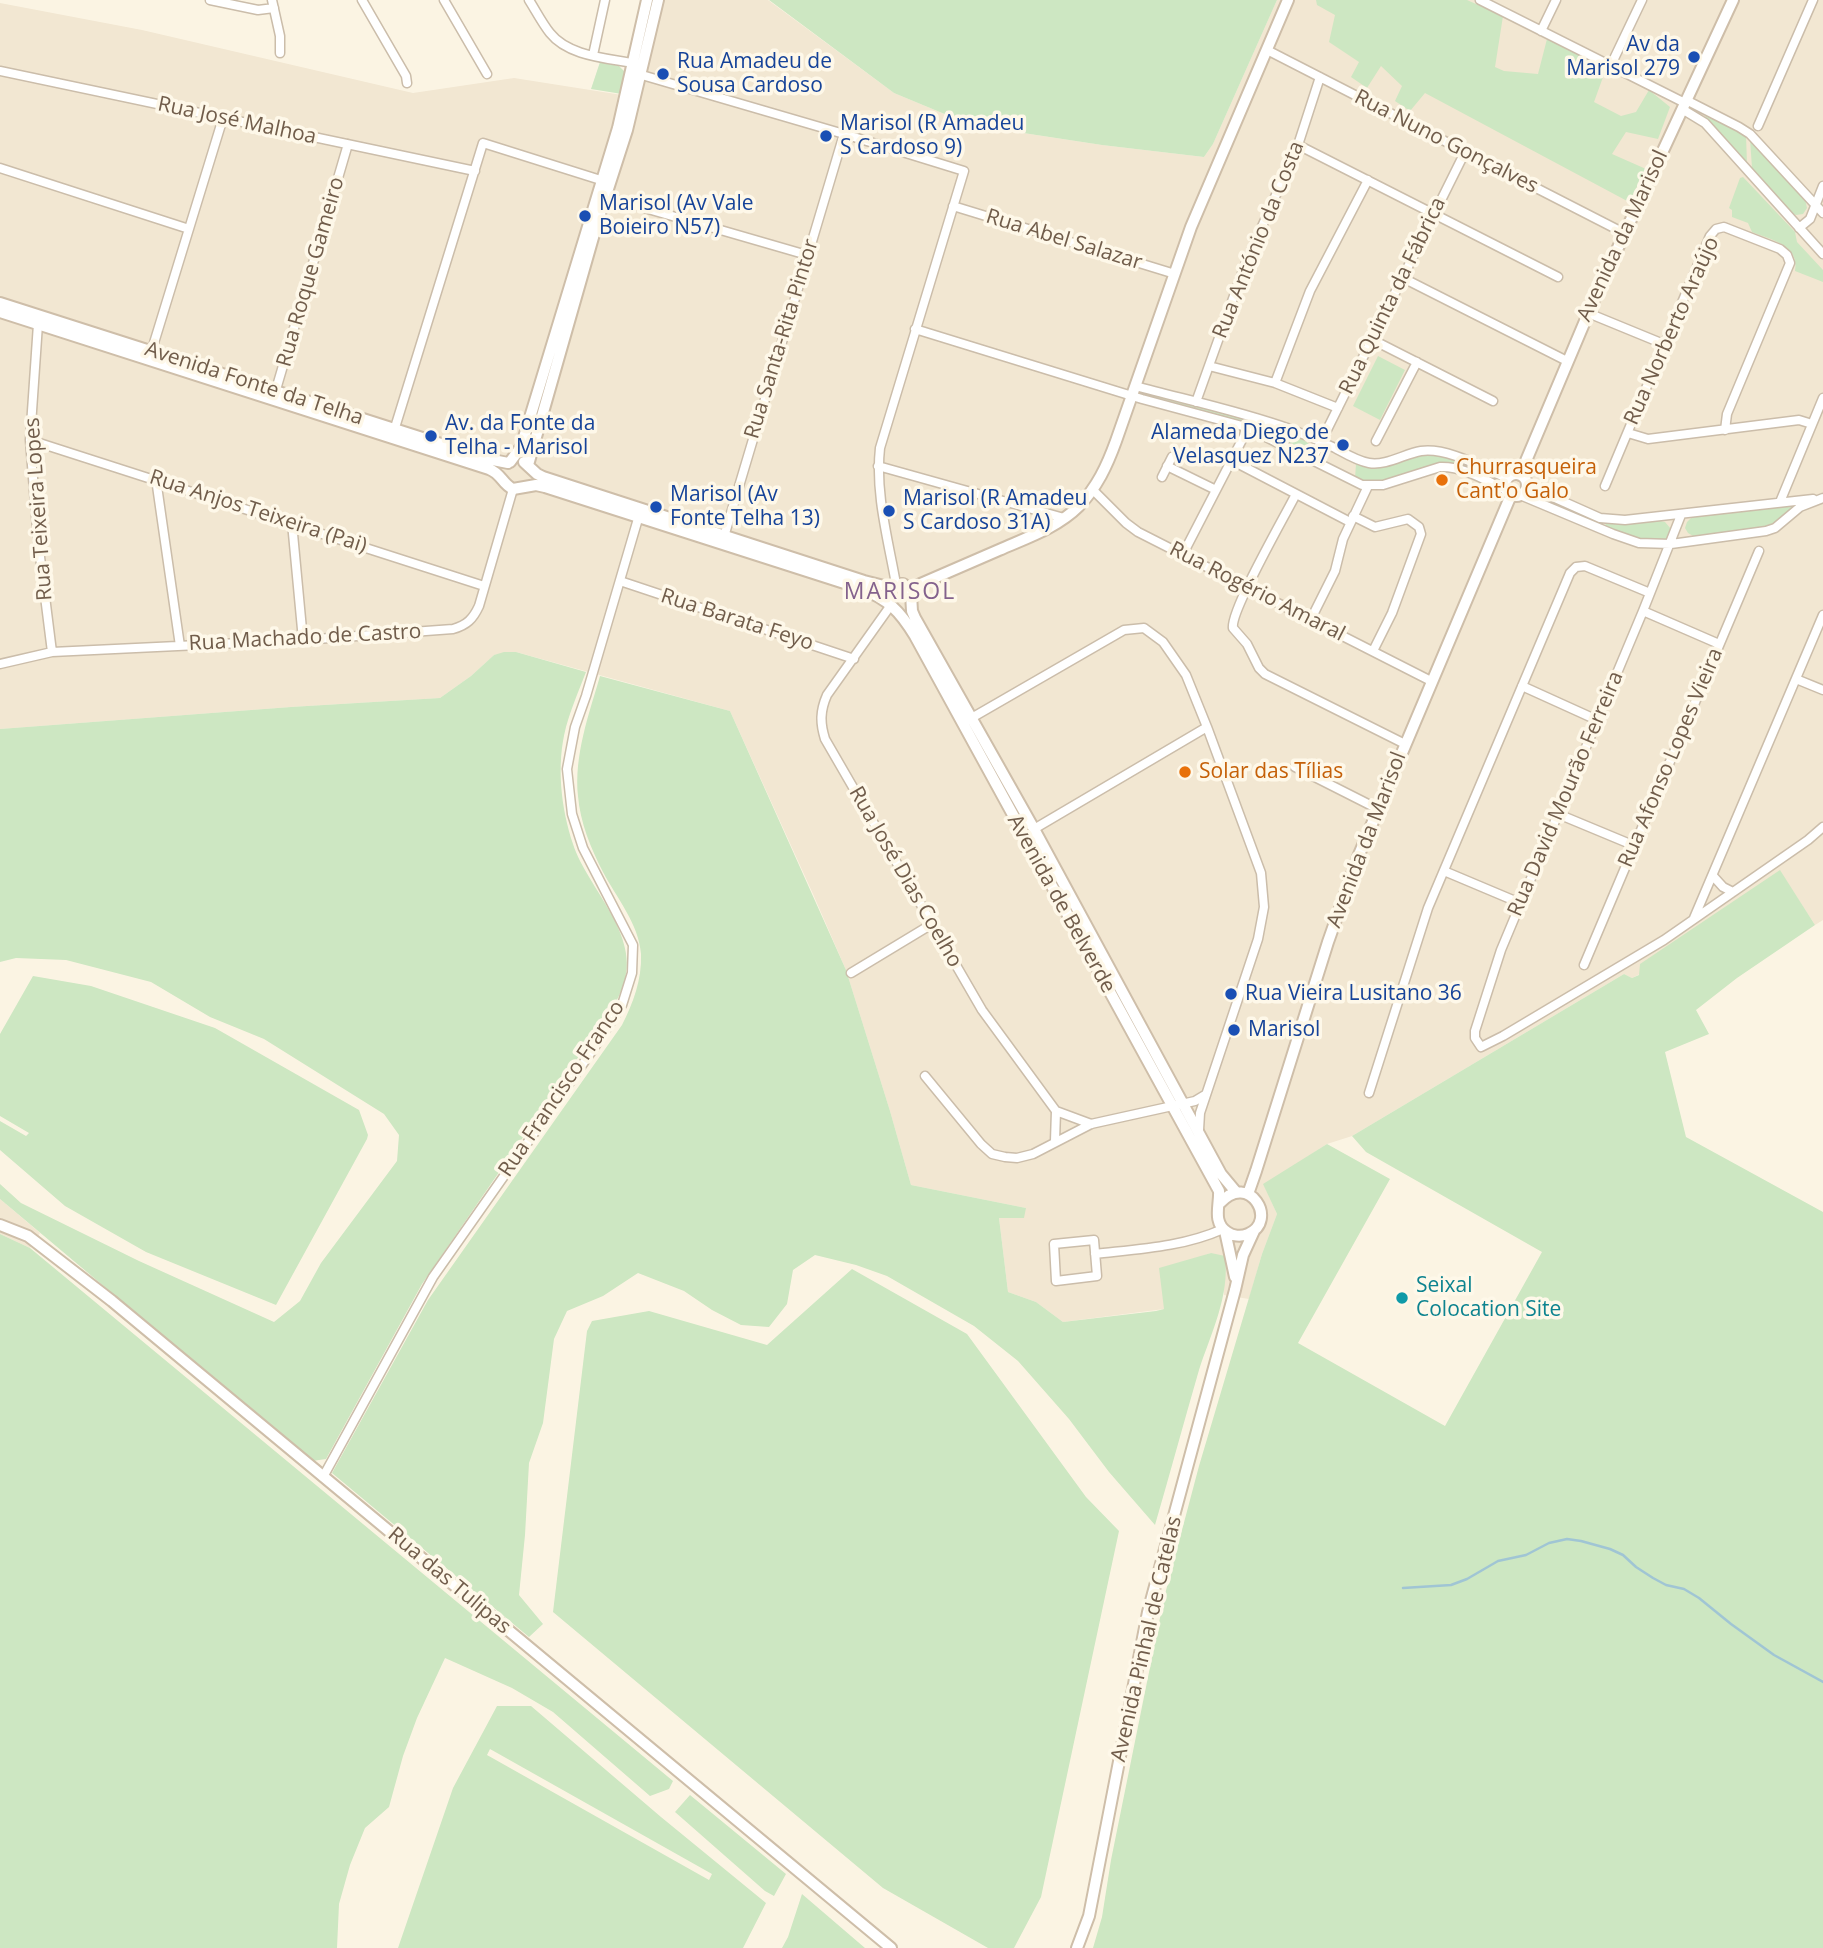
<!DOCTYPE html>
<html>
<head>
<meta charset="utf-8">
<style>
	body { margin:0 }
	canvas { display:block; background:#fbf4e3 }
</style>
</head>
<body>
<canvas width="1823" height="1948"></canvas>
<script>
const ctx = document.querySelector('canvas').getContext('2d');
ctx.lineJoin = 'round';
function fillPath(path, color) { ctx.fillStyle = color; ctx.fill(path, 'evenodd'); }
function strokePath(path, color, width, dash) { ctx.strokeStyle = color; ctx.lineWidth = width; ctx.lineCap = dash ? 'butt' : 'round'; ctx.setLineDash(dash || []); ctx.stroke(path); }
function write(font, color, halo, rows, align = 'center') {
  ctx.font = font + ' "Open Sans",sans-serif'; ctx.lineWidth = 7; ctx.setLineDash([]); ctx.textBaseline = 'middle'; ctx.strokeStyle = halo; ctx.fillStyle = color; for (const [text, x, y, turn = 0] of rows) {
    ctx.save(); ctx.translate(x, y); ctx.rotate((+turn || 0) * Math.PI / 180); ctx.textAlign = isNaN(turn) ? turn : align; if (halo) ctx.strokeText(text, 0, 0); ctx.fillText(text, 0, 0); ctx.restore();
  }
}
fillPath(new Path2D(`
	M 643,0 L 768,0 L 894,93 L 971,125 L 1102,145 L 1204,157 L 1213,144 L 1277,0 L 1823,0 L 1823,920 L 1815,925 L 1780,871 L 1640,974 L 1632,978 L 1624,974 L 1352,1136 L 1327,1144 L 1264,1185 L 1277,1214 L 1262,1254 L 1249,1299 L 1224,1295 L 1224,1272 L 1211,1253 L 1188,1261 L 1164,1309 L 1063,1322 L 1036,1302 L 1008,1292 L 999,1218 L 1026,1208 L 911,1185 L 890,1111 L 846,970 L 813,894 L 730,711 L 516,652 L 494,655 L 471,676 L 440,698 L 291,707 L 0,729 L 0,3 L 142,30 L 413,93 L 514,78 L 622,95 Z
	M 0,1199 L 40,1233 L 30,1248 L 0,1234 Z`), '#f2e7d2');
fillPath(new Path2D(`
	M 769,0 L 1277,0 L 1213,144 L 1204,157 L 1102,145 L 971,125 L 894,93 Z
	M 1316,0 L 1467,0 L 1503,16 L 1495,67 L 1504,71 L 1538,74 L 1547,39 L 1607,66 L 1594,102 L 1621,116 L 1636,112 L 1649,90 L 1670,107 L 1658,139 L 1626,132 L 1612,154 L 1646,169 L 1629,202 L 1425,93 L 1410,111 L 1395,101 L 1402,86 L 1381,66 L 1367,88 L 1351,77 L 1359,62 L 1329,42 L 1335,15 L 1317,5 Z
	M 600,62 L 619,66 L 624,71 L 625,77 L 622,94 L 591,89 Z
	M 1707,114 L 1746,135 L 1747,164 L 1705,117 Z
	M 1750,139 L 1805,199 L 1807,208 L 1803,214 L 1796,215 L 1791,213 L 1752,168 Z
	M 1743,177 L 1795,232 L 1797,242 L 1823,270 L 1823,282 L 1795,271 C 1800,245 1771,240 1752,232 L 1748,223 L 1732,217 L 1732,210 L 1729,208 L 1740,178 Z
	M 1378,356 L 1405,370 L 1380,420 L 1353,406 Z
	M 1143,392 C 1170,399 1302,429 1312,447 L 1308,453 L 1304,452 L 1249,423 L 1142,395 Z
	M 1428,454 L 1451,458 L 1491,475 L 1490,477 C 1479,472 1466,464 1453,463 C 1420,461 1387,492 1355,478 L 1356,464 C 1383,473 1401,457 1428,454 Z
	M 1798,503 L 1780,519 L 1768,526 L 1693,536 L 1688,533 L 1685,528 L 1687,522 L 1692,517 Z
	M 1660,521 L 1665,522 L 1671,529 L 1666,540 C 1644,545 1624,535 1605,526 L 1606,523 L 1623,525 Z
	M 504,652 L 516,652 L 586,672 C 579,690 571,709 566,727 C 556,765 561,808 573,844 C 587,888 642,935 623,986 C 618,1001 608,1014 599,1027 L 422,1284 L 326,1459 L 312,1461 L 0,1199 L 0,1184 L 21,1203 L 139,1261 L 274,1322 L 300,1301 L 321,1263 L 397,1161 L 399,1135 L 384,1114 L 264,1039 L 210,1017 L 151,982 L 66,960 L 16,958 L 0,962 L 0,729 L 291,707 L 440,698 L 471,676 L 494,655 Z
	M 600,676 L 730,711 L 846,970 L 890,1111 L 911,1185 L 1026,1208 L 1024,1218 L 999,1218 L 1008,1292 L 1036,1302 L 1063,1322 L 1156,1311 L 1164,1309 L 1159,1268 L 1211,1253 L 1225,1256 C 1230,1296 1211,1333 1199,1370 C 1184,1422 1170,1473 1155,1525 L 1109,1472 L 1069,1419 L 1018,1361 L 974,1326 L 887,1276 L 856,1265 L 815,1255 L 793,1270 L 787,1304 L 769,1327 L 741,1325 L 712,1310 L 684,1291 L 638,1273 L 603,1296 L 567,1311 L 554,1339 L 543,1423 L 529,1463 L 525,1535 L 519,1595 L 543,1624 L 529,1637 L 332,1473 L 428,1300 L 622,1025 C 633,1003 642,980 641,954 C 639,924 616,897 603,872 C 591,849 580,822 578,796 C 574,755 589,714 600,676 Z
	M 1780,870 L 1815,925 L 1737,978 L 1696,1010 L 1709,1034 L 1665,1052 L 1686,1137 L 1823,1212 L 1823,1948 L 1093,1948 L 1102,1917 L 1111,1860 L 1164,1598 L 1199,1466 L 1251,1291 L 1262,1254 L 1277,1214 L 1263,1184 L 1327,1144 L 1390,1179 L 1298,1343 L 1445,1426 L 1542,1252 L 1366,1152 L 1352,1136 L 1624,974 L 1632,978 L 1639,975 L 1640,964 Z
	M 33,976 L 91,986 L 215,1028 L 359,1110 L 368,1135 L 367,1139 L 276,1305 L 146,1252 L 65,1206 L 0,1150 L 0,1121 L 26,1136 L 29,1133 L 0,1116 L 0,1034 Z
	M 0,1234 L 30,1248 L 673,1781 L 669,1789 L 650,1796 L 553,1712 L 512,1688 L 445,1658 L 417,1718 L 403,1756 L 389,1807 L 365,1828 L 350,1865 L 339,1904 L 337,1948 L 0,1948 Z
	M 852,1269 L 967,1334 L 1086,1497 L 1119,1531 L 1041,1897 L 1014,1948 L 988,1948 L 883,1888 L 553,1612 L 587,1331 L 592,1321 L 649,1311 L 767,1345 Z
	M 497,1706 L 531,1706 L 661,1817 L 766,1903 L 743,1948 L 398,1948 L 453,1788 ZM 490,1749 L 712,1874 L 709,1880 L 487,1755 Z
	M 690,1795 L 786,1874 L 774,1896 L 765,1891 L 675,1812 Z
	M 802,1894 L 865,1948 L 782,1948 L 788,1937 Z`), '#cde7c2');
strokePath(new Path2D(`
	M 1403,1588 L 1451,1585 L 1467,1579 L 1498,1561 L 1526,1555 L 1549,1543 L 1567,1539 L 1581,1541 L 1610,1549 L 1623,1555 L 1636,1567 L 1653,1578 L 1666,1585 L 1684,1589 L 1699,1598 L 1731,1624 L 1774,1655 L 1823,1682`), '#a0c5d4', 2.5);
const street = new Path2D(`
	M 210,0 L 258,10 L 274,8
	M 272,0 L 280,36 L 280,53
	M 362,0 L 406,76 L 407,83
	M 444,0 L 487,74
	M 529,0 C 536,11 542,23 550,33 C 569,57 609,58 637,64
	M 1480,0 L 1685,103
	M 1541,31 L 1556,0
	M 1267,50 L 1624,233
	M 593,55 L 605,0
	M 1611,65 L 1642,0
	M 0,71 L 475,171
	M 635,73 L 844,134 L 964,171 L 880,448 C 875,493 888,539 896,584
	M 1686,100 L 1739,127 L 1750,134 L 1823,213
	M 1682,109 L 1705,123 L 1823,254
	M 1758,126 L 1813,0
	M 1298,145 L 1558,277
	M 0,168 L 189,229
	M 603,196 L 807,255
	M 953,206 L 1175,274
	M 1799,228 L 1810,219 L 1823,186
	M 1403,278 L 1567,361
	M 1588,313 L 1666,345
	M 38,324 L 30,440 L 38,541 L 52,652
	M 915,329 L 1142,399 L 1246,427 L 1362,485 L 1383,485 L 1440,467 C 1463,466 1485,480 1506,490
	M 1371,339 L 1493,401
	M 150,356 L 223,118
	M 1209,366 L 1275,383 L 1338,408
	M 1275,383 L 1310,291 L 1368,180
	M 1135,386 C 1187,400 1240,411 1290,429 C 1306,435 1320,441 1335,448 C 1346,454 1357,461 1369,463 C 1386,466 1404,454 1421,451 C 1447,447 1483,468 1507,478
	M 275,393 L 348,144
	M 1196,402 L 1245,265 L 1298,145 L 1320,77
	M 1628,433 L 1648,439 L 1799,420 L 1812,424
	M 393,434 L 483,143 L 607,182
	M 30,440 L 484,586
	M 1376,441 L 1417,362
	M 1231,460 L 1350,522
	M 1312,460 L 1465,152
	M 878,466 L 1064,518
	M 1167,466 L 1216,490
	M 1162,477 L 1172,457
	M 156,479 L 180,646
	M 1526,485 L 1600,518 L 1625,520 L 1813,499
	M 1605,486 L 1710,236 L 1716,229 L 1724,227 L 1780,249 L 1787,255 L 1790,263 L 1727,414 L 1725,430
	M 1093,490 L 1126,523 L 1138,532 L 1431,681
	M 1296,494 C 1285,516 1230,611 1233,628 L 1247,644 L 1259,668 L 1265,674 L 1405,744
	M 1520,495 L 1613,534 L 1639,543 L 1671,544 L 1766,531 L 1775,528 L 1800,507 L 1823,498
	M 1780,502 L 1823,398
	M 1681,515 L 1643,611 L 1501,950 L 1475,1031 L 1475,1038 L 1481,1047 L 1503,1036 L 1664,940 L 1808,840 L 1823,827
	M 1353,516 L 1375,527 L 1408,519 L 1419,527 L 1421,534 L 1392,613 L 1373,651
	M 292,523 L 303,640
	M 723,540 L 844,134
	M 1183,554 L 1244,436 L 1246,427
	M 620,581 L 854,659
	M 891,605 L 827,695 C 820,711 820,723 825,739 L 982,1010 L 1056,1111 L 1091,1124
	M 1643,611 L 1719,644
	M 1311,619 L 1335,571 L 1343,539 L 1368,486
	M 0,664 L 52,652 L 303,640 L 453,629 C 467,625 473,619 479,606 L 513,489
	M 1796,679 L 1823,690
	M 1522,686 L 1597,720
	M 968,720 L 1124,630 L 1144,628 L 1163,642 L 1186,675 L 1207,727 L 1261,873 L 1264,907 L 1258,939 L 1200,1113 L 1199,1130
	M 1295,767 L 1378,809
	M 1558,814 L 1635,846
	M 1034,829 L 1207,727
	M 1444,871 L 1520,903
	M 1713,876 L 1723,887 L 1733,892
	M 1694,918 L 1823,615
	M 1584,965 L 1759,551
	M 851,973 L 932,924
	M 925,1076 L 981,1144 L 992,1154 L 1005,1157 L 1017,1158 L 1033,1154 L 1091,1124 L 1195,1101 L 1205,1095
	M 1369,1093 L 1428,908 L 1570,573 L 1576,567 L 1585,566 L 1650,593
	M 1055,1141 L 1056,1111
	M 1094,1240 L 1097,1276 L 1056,1281 L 1054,1244 Z
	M 1095,1254 C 1139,1249 1183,1247 1223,1229
	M 323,1477 L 433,1277 L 594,1048 L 622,1005 L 632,973 L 633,945 L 583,848 L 572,814 L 567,769 L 575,727 L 586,696 L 640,512`);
const secondary = new Path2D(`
	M 0,303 L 488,459 L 508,463
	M 0,312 L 489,469 C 502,474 502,484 513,489 L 536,485 L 545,487 L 860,588 C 888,599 900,611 915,636 L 1219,1191 C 1220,1205 1212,1222 1227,1232 C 1232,1236 1241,1237 1248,1234 C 1279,1221 1249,1171 1220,1203
	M 510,462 L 521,447 L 618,128 L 647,0
	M 524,462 L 537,474 L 543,477 L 864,581 L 884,586 L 891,586
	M 528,465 L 598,220 L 627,130 L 658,0
	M1505 485a11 11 0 1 1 22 0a11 11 0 1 1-22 0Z
	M 1520,475 L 1596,295 L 1733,0
	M 909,589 C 939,576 969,563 999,550 C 1026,538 1057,528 1079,506 C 1097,487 1107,466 1116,441 L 1191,227 L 1288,0
	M 887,601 L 886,593 L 893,584 L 903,584 L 909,589 L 911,594 L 912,611 L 915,618 L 1034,829 L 1221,1174 L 1236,1192
	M 1248,1194 L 1256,1171 L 1328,942 L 1358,857 L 1511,495
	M 0,1225 L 28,1236 L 112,1301 L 891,1948
	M 1225,1231 L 1235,1277
	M 1077,1948 L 1089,1916 L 1148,1612 L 1235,1290 L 1243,1255 L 1254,1231`);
strokePath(street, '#cbbdaa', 11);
strokePath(secondary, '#cebea9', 14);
strokePath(street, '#fff', 8);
strokePath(secondary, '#fff', 10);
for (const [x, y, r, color] of [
	[1694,57,7,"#1a4fb4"],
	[663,74,7,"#1a4fb4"],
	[826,136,7,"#1a4fb4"],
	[585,216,7,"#1a4fb4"],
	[431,436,7,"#1a4fb4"],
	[1343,445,7,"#1a4fb4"],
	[1442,480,7,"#e8710a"],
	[656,507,7,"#1a4fb4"],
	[889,511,7,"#1a4fb4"],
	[1185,772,7,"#e8710a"],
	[1231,994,7,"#1a4fb4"],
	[1234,1030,7,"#1a4fb4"],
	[1402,1298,7,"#0f9aa8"]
]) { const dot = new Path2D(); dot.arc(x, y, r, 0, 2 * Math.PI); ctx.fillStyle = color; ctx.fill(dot); strokePath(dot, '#fef8e9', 2.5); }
write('21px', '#164399', '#fef8e9', [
	["Av da",1680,45,"right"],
	["Marisol 279",1680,69,"right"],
	["Rua Amadeu de",677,62],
	["Sousa Cardoso",677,86],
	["Marisol (R Amadeu",840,124],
	["S Cardoso 9)",840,148],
	["Marisol (Av Vale",599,204],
	["Boieiro N57)",599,228],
	["Av. da Fonte da",445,424],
	["Telha - Marisol",445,448],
	["Alameda Diego de",1329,433,"right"],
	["Velasquez N237",1329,457,"right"],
	["Marisol (Av",670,495],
	["Fonte Telha 13)",670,519],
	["Marisol (R Amadeu",903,499],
	["S Cardoso 31A)",903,523],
	["Rua Vieira Lusitano 36",1245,994],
	["Marisol",1248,1030]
], 'left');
write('21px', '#715d4b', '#fef8e9', [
	["Rua José Malhoa",237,121,12],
	["Rua Nuno Gonçalves",1446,142,27],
	["Avenida da Marisol",1623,236,-65],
	["Rua Abel Salazar",1064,240,17],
	["Rua António da Costa",1259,240,-68],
	["Rua Roque Gameiro",311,272,-74],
	["Rua Quinta da Fábrica",1393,296,-64],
	["Rua Norberto Araújo",1672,331,-66],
	["Rua Santa-Rita Pintor",782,339,-73],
	["Avenida Fonte da Telha",254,384,18],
	["Rua Teixeira Lopes",39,509,-94],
	["Rua Anjos Teixeira (Pai)",258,512,18],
	["Rua Rogério Amaral",1257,592,27],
	["Rua Barata Feyo",737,620,18],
	["Rua Machado de Castro",305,638,-3],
	["Rua Afonso Lopes Vieira",1671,758,-67],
	["Rua David Mourão Ferreira",1566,794,-67],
	["Avenida da Marisol",1367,840,-69],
	["Rua José Dias Coelho",905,877,60],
	["Avenida de Belverde",1061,904,61],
	["Rua Francisco Franco",562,1089,-56],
	["Rua das Tulipas",449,1581,40],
	["Avenida Pinhal de Catelas",1147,1639,-77]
]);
write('21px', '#c56008', '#fef8e9', [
	["Churrasqueira",1456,468],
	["Cant'o Galo",1456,492],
	["Solar das Tílias",1199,772]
], 'left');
write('21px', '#0d838f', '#fef8e9', [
	["Seixal",1416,1286],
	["Colocation Site",1416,1310]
], 'left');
ctx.letterSpacing = '2px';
write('23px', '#84628d', '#fef8e9', [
	["MARISOL",900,592]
]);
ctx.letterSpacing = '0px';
</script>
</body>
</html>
